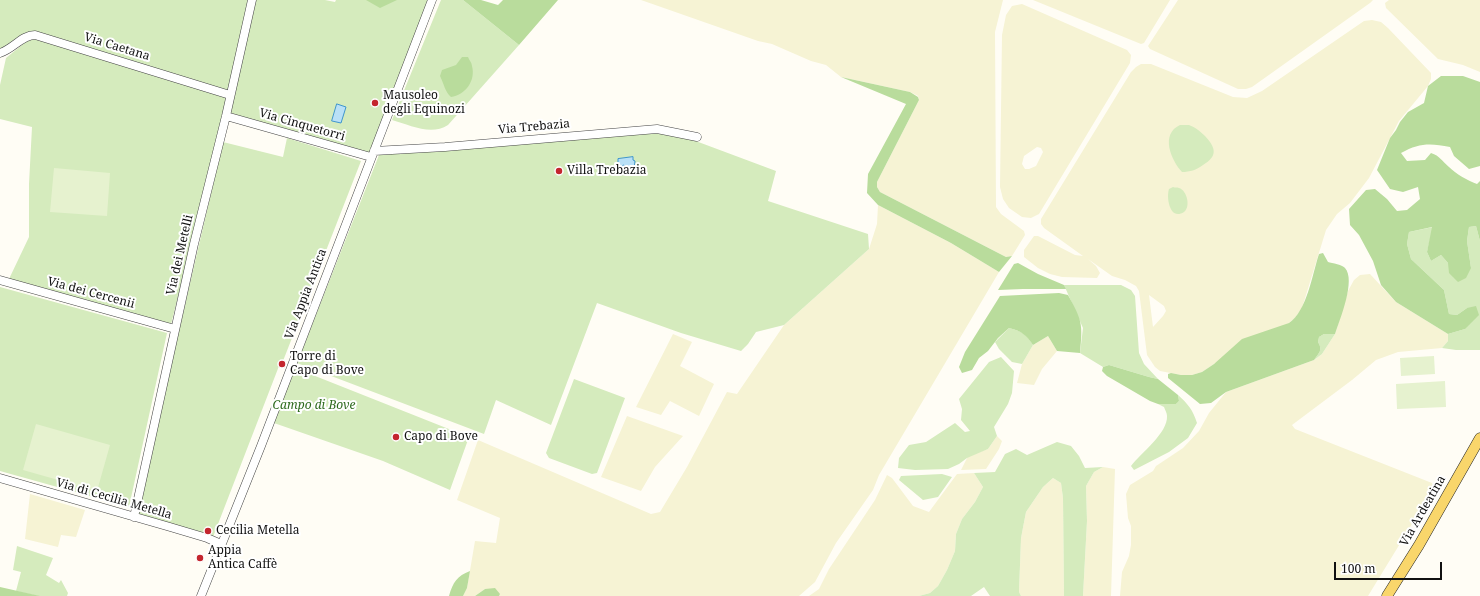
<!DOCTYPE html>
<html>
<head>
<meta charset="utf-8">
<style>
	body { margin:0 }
	#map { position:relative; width:1480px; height:596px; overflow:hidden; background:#fffdf5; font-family:"Noto Serif",serif }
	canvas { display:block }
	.scale { position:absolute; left:1334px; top:562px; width:108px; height:18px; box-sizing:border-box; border:2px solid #111; border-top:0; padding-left:5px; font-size:12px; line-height:14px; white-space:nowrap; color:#111; -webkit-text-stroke:3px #fff; paint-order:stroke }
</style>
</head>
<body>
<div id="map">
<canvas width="1480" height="596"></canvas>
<div class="scale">100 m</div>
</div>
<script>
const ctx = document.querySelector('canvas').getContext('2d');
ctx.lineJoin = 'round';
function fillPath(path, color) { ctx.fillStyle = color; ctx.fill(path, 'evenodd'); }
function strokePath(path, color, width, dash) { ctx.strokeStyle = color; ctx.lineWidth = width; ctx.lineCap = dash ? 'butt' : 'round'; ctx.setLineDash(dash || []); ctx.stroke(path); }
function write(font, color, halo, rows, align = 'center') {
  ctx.font = font + ' "Noto Serif",serif'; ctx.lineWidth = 4; ctx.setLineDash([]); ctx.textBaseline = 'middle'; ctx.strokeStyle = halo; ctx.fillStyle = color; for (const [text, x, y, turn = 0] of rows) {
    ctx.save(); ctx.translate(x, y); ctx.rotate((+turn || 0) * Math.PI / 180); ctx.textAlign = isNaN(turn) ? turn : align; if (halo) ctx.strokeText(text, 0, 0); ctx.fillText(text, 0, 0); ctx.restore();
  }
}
fillPath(new Path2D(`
	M 641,0 L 1003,0 L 995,32 L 996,207 L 1001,214 L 1024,231 L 1025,235 L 1012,256 L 1006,257 L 880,192 L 877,187 L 877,182 L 919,100 L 918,96 L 910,92 L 841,77 L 826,65 L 811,61 L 772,44 L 758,41 Z
	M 1033,0 L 1170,0 L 1144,43 L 1141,44 Z
	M 1178,0 L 1373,0 L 1370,3 L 1252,87 L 1246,89 L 1238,89 L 1150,49 L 1148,46 Z
	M 1389,0 L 1480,0 L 1480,72 L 1463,65 L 1438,59 L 1386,8 L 1385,3 Z
	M 1022,4 L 1127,50 L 1131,55 L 1130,63 L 1039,214 L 1031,218 L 1022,217 L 1009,208 L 1003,199 L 1000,187 L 1002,35 L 1006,15 L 1012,6 ZM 1037,147 L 1041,148 L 1043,152 L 1036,166 L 1029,169 L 1025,169 L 1022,164 L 1024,156 Z
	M 1372,20 L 1381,22 L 1388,28 L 1431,73 L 1431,79 L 1428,86 L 1399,121 L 1369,178 L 1350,203 L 1337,214 L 1326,230 L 1302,308 L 1295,318 L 1289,323 L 1214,364 L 1202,372 L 1192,375 L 1181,375 L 1160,371 L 1155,367 L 1147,355 L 1139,291 L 1136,286 L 1125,280 L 1112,276 L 1088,259 L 1096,266 L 1100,273 L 1097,278 L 1062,277 L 1050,274 L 1038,268 L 1024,257 L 1024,250 L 1034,236 L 1038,236 L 1075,255 L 1083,256 L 1044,228 L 1041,224 L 1041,219 L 1131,72 L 1136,67 L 1141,64 L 1151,64 L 1233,97 L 1247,98 L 1262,91 L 1364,21 ZM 1149,295 L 1164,306 L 1166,311 L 1163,316 L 1153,327 Z
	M 878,205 L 951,243 L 999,272 L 879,475 L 873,490 L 836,543 L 815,582 L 799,596 L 499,596 L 500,594 L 485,589 L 475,596 L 463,596 L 467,588 L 475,541 L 496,543 L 500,518 L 457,500 L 478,440 L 651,514 L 660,512 L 687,467 L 727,392 L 737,394 L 784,325 L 869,249 L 877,224 Z
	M 1370,274 L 1396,302 L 1448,334 L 1448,341 L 1442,348 L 1398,352 L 1376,360 L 1352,380 L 1292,425 L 1295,429 L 1432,483 L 1434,488 L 1368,596 L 1120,596 L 1122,572 L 1129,556 L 1131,545 L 1131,526 L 1128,518 L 1126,494 L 1130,485 L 1153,471 L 1156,466 L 1183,448 L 1199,431 L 1209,413 L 1226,392 L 1314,360 L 1322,354 L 1335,334 L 1348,291 L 1354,280 L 1360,275 Z
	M 673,334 L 692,342 L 680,366 L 714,384 L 699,416 L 670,401 L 661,415 L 636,407 Z
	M 1048,336 L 1057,351 L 1042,369 L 1034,385 L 1017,383 L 1022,364 L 1033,345 Z
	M 627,416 L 683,436 L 655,467 L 641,491 L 601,477 Z
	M 997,436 L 1002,441 L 999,449 L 986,469 L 961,470 L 968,456 L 988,449 Z
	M 1103,467 L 1115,469 L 1111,596 L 1083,596 L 1087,521 L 1086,486 L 1094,472 Z
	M 974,473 L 983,487 L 975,502 L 962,519 L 956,534 L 955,551 L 947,570 L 938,586 L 930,593 L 919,596 L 809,596 L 819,589 L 829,569 L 875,500 L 887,475 L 892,478 L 913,506 L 929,512 L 957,474 Z
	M 1053,478 L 1061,483 L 1063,498 L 1064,596 L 1021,596 L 1019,592 L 1021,538 L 1026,512 L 1043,487 Z
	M 30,494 L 85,510 L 76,537 L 61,535 L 58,547 L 25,539 Z`), '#f6f3d4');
fillPath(new Path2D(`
	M 0,0 L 250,0 L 230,95 L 171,324 L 9,279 L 29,237 L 29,184 L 32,127 L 0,119 L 0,85 L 6,58 L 33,36 L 0,51 Z
	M 256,0 L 325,0 L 335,2 L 336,0 L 428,0 L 398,80 L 369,153 L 230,113 Z
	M 441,0 L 463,0 L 519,45 L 448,125 C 431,136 410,125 392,120 Z
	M 1180,125 C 1183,125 1187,125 1189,125 C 1195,127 1201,132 1205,136 C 1216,148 1218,156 1203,165 C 1196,170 1190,172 1182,172 C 1171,160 1160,134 1180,125 Z
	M 657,133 L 693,140 L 776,171 L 768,201 L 868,234 L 869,249 L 784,325 L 756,332 L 748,344 L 741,351 L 681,333 L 597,303 L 551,425 L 496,400 L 484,434 L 297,363 L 379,155 Z
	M 287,138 L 361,161 L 283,361 L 280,360 L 278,365 L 279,366 L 213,537 L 136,515 L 223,142 L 283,157 Z
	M 1173,187 C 1175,188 1177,187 1179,188 C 1187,190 1191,207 1184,212 C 1170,221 1166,198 1169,189 Z
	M 1476,226 L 1480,241 L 1480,350 L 1456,350 L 1442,348 L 1448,341 L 1448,334 L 1465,329 L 1467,308 L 1457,315 L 1449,314 L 1444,290 L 1411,259 L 1407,244 L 1409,232 L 1433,227 L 1427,252 L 1431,261 L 1441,255 L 1448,263 L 1471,268 L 1467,241 L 1469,227 Z
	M 1064,285 L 1121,285 L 1131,290 L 1135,296 L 1139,353 L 1144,364 L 1158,379 L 1149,377 L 1109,365 L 1103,367 L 1080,353 L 1083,328 Z
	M 0,287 L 167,333 L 129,507 L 0,471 Z
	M 1009,328 C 1022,331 1026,334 1033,345 L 1022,364 L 1012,362 L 999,349 L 995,342 Z
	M 1324,334 L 1335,334 L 1322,354 L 1314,360 C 1319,353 1323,350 1318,342 L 1319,337 Z
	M 1001,357 L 1014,371 L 1012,393 L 1008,404 L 994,427 L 997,436 L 988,449 L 967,458 L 959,464 L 948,469 L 915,470 L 898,468 L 899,458 L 909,445 L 926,442 L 955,423 L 965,432 L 970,431 L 961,420 L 962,409 L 959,399 L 989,362 Z
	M 295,368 L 469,437 L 450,490 L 383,461 L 274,423 Z
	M 574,379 L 625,398 L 597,473 L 592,474 L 549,458 L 546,453 Z
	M 1178,395 C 1188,404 1193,410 1197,423 L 1188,438 L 1169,452 L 1134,470 L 1131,466 C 1141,453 1168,433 1167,416 C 1167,413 1165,410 1164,407 L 1158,404 L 1176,404 L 1179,401 Z
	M 1057,442 L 1071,446 L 1079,456 L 1085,468 L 1103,467 L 1094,472 L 1086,486 L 1087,521 L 1083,596 L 1064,596 L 1063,498 L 1061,483 L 1053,478 L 1043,487 L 1026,512 L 1021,538 L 1019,592 L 1021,596 L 990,596 L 984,587 L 971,596 L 919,596 L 930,593 L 938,586 L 947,570 L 955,551 L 956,534 L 962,519 L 975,502 L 983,487 L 974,473 L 995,472 L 1005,454 L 1016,449 L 1027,455 Z
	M 942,474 L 952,477 L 938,497 L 923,500 L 899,480 L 901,476 Z
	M 17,546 L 53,558 L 46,575 L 59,583 L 61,580 L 68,593 L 67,596 L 38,596 L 16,591 L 21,572 L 13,570 Z`), '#d5ebbd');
fillPath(new Path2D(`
	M 366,0 L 397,0 L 380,8 Z
	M 463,0 L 481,0 L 498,5 L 503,0 L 558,0 L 519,45 Z
	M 462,57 L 468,57 C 469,60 472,63 472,66 C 476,81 465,95 451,97 C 445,92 444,84 440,76 L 442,70 L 456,65 Z
	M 1441,76 L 1463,76 L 1480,82 L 1480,166 L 1469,169 L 1454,156 L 1450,147 C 1430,143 1419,143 1401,153 L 1407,161 L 1425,160 L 1431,153 C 1440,156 1442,161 1449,167 C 1456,174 1467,180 1477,184 L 1480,181 L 1480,241 L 1476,226 L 1469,227 L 1467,241 L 1471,268 L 1466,278 L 1458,282 L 1449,273 L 1448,263 L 1441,255 L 1431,261 L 1427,252 L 1432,227 L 1409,232 L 1407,244 L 1411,259 L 1444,290 L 1449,314 L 1457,315 L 1467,308 L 1476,306 L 1479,315 L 1465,329 L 1448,334 L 1396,302 L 1381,285 L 1373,261 L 1359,235 L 1350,225 L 1349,209 L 1366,190 L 1375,189 L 1387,199 L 1397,211 L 1407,210 L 1420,199 L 1418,187 L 1403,192 L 1390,189 L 1377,170 L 1390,138 L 1396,130 L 1400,122 L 1408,112 L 1424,103 L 1428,86 Z
	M 841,77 L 910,92 L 918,97 L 919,100 L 877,182 L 877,187 L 880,192 L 1006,257 L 1012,256 L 999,272 L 951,243 L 878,205 L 867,193 L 868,174 L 906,104 Z
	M 1323,253 L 1328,262 C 1332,263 1343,265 1345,268 C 1356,280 1340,319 1335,334 L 1324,334 L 1319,337 L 1318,342 C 1323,350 1319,353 1314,360 L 1226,392 L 1211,403 L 1200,404 L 1168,378 L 1168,374 L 1171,373 L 1181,375 L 1192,375 L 1202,372 L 1214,364 L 1242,339 L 1289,323 C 1307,311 1312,275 1319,254 Z
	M 1018,263 L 1038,274 L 1064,285 L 1066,289 L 1023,289 L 998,290 L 1014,264 Z
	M 1059,293 L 1068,295 C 1082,320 1083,324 1080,353 L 1057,351 L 1048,336 L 1033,345 C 1026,335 1022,331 1009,328 L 998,338 L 988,351 L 979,358 L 972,370 L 962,373 L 959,367 L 965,352 L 1000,296 Z
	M 1109,365 L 1149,377 L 1158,379 L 1178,395 L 1179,401 L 1176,404 L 1158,404 L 1150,401 L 1107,376 L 1102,371 L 1103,367 Z
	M 470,571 L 467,588 L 463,596 L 449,596 C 453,582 457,576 470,571 Z
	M 0,587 L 40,596 L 0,596 Z
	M 495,588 L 500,594 L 499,596 L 475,596 L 485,589 Z`), '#b9dc9c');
fillPath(new Path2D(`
	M 54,168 L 110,173 L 107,216 L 50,212 Z
	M 1434,356 L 1435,374 L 1401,376 L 1400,358 Z
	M 1445,381 L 1446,407 L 1397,409 L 1396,384 Z
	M 36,424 L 110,445 L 97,491 L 23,470 Z`), '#e6f2cf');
const water = new Path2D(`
	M 337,104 L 346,107 L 341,123 L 332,121 Z
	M 633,157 L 633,160 L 635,161 L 634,169 L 626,168 L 626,166 L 623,165 L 622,171 L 618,170 L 618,159 Z`);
fillPath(water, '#b9e0f7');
strokePath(water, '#3f96cf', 1);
const minor = new Path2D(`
	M 0,53 C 13,49 22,35 35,35 L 230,95
	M 226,116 L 371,157
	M 374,151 L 445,147 L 657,129 L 697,137
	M 0,280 L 175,329
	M 0,478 L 170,527 L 207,538 L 221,544
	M 134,517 L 194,244 L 226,116 L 252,0
	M 201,596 L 261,446 L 432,0`);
const major = new Path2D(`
	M 1387,596 L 1419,545 L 1480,438`);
strokePath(minor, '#444', 9);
strokePath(major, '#222', 11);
strokePath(minor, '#fff', 8);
strokePath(major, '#f9d66b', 10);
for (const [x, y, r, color] of [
	[375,103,4,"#c4262e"],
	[559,171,4,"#c4262e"],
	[282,364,4,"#c4262e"],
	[396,437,4,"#c4262e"],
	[208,531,4,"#c4262e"],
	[200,558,4,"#c4262e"]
]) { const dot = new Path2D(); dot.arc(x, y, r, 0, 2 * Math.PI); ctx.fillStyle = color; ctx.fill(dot); strokePath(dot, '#fff', 1.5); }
write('12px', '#111', '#fff', [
	["Via Caetana",117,47,17],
	["Via Cinquetorri",302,125,16],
	["Via Trebazia",534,127,-5],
	["Via dei Metelli",180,255,-77],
	["Via dei Cercenii",91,293,15],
	["Via Appia Antica",306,294,-69],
	["Via di Cecilia Metella",114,499,16],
	["Via Ardeatina",1423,511,-60]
]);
write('12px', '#111', '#fff', [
	["Mausoleo",383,96],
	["degli Equinozi",383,110],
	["Villa Trebazia",567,171],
	["Torre di",290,357],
	["Capo di Bove",290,371],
	["Capo di Bove",404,437],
	["Cecilia Metella",216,531],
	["Appia",208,551],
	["Antica Caffè",208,565]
], 'left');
write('italic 12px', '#2f6b1f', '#fff', [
	["Campo di Bove",314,406]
]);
</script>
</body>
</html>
